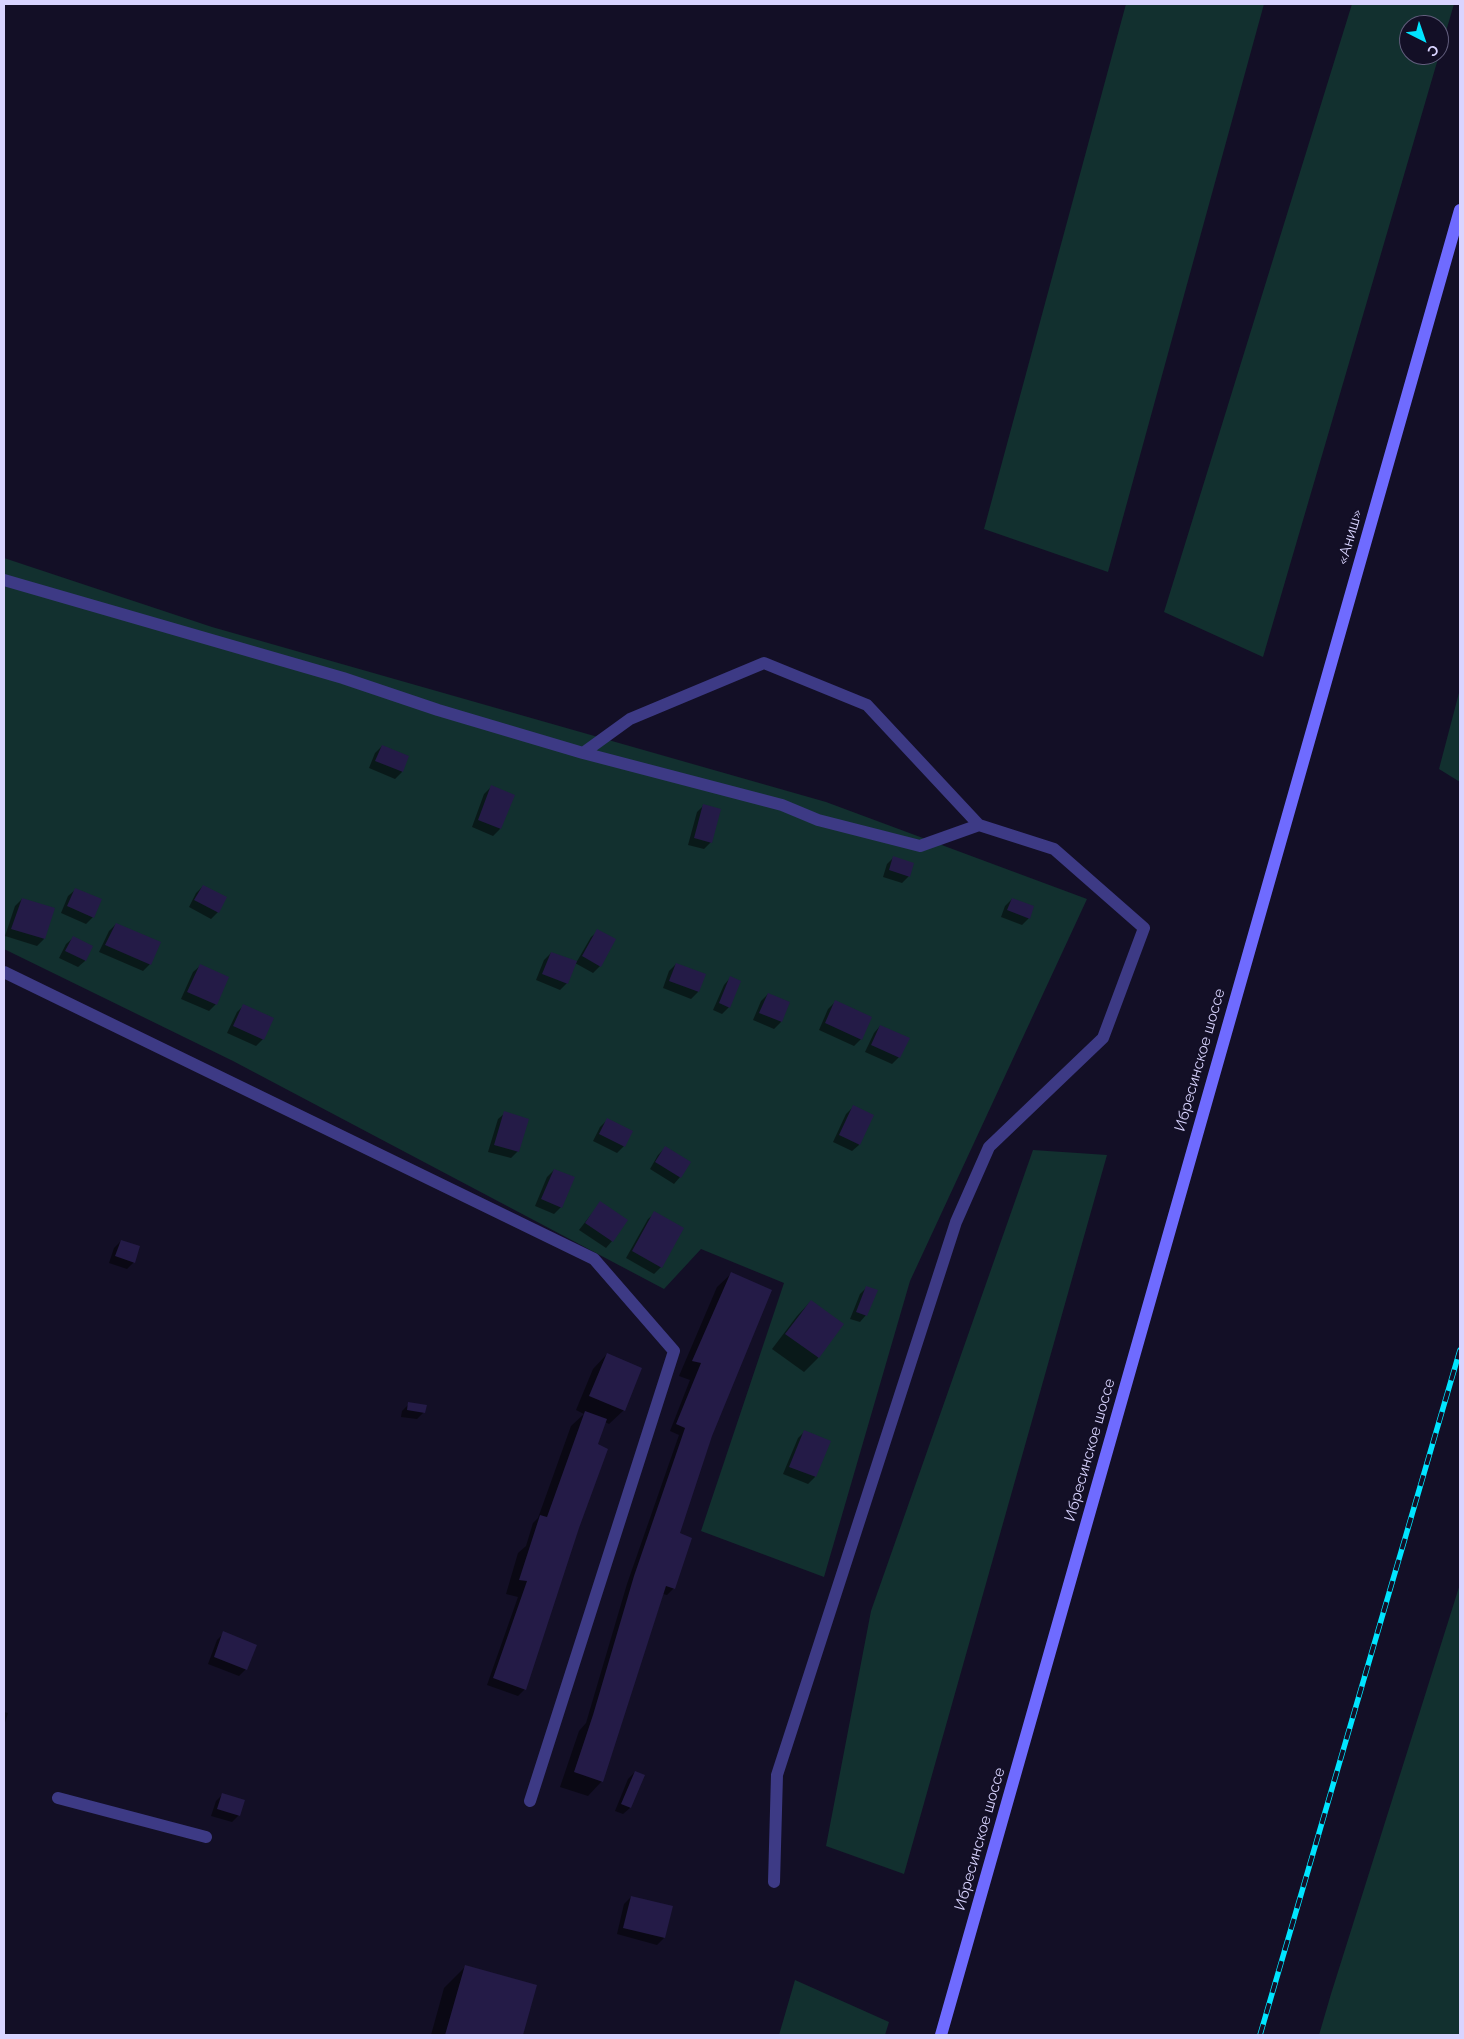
<!DOCTYPE html>
<html>
<head>
<meta charset="utf-8">
<style>
	body { margin:0 }
	#map { position:relative; width:1464px; height:2039px; overflow:hidden; background:#130f26; font-family:Raleway,sans-serif }
	canvas { display:block }
	.frame { position:absolute; inset:0; border:5px solid #d9d4ff; pointer-events:none }
	.north { position:absolute; left:1399px; top:15px; width:50px; height:50px; box-sizing:border-box; background:#130f26; border:1px solid #625e7d; border-radius:50%; rotate:139deg; font-size:14px; font-weight:700; line-height:20px; text-align:center; color:#d9d4ff }
	.north::after { content:''; display:block; margin:auto; width:18px; height:22px; background:#00e5ff; clip-path:polygon(50% 0,100% 100%,50% 72%,0 100%) }
</style>
</head>
<body>
<div id="map">
<canvas width="1464" height="2039"></canvas>
<div class="frame"></div>
<div class="north">С</div>
</div>
<script>
const ctx = document.querySelector('canvas').getContext('2d');
ctx.lineJoin = 'round';
function fillPath(path, color) { ctx.fillStyle = color; ctx.fill(path, 'evenodd'); }
function strokePath(path, color, width, dash) { ctx.strokeStyle = color; ctx.lineWidth = width; ctx.lineCap = dash ? 'butt' : 'round'; ctx.setLineDash(dash || []); ctx.stroke(path); }
function write(font, color, halo, rows, align = 'center') {
  ctx.font = font + ' Raleway,sans-serif'; ctx.lineWidth = 4; ctx.setLineDash([]); ctx.textBaseline = 'middle'; ctx.strokeStyle = halo; ctx.fillStyle = color; for (const [text, x, y, turn = 0] of rows) {
    ctx.save(); ctx.translate(x, y); ctx.rotate((+turn || 0) * Math.PI / 180); ctx.textAlign = isNaN(turn) ? turn : align; if (halo) ctx.strokeText(text, 0, 0); ctx.fillText(text, 0, 0); ctx.restore();
  }
}
fillPath(new Path2D(`
	M 1126,4 L 1264,4 L 1108,572 L 984,529 Z
	M 1352,4 L 1454,4 L 1263,657 L 1164,612 ZM 1409,25 L 1439,25 L 1439,55 L 1409,55 Z
	M 4,558 L 212,627 L 826,802 L 1087,899 L 910,1281 L 824,1577 L 701,1531 L 784,1283 L 701,1249 L 664,1289 L 233,1061 L 4,949 Z
	M 1460,689 L 1460,782 L 1439,769 Z
	M 1033,1150 L 1107,1155 L 904,1874 L 826,1846 L 871,1611 Z
	M 1460,1584 L 1460,2035 L 1319,2035 L 1331,1994 Z
	M 795,1980 L 889,2022 L 885,2035 L 779,2035 Z`), '#12302f');
fillPath(new Path2D(`
	M 382,746 L 408,756 L 402,772 L 395,779 L 369,768 L 375,753 Z
	M 491,787 L 513,796 L 500,829 L 493,836 L 472,827 L 484,794 Z
	M 704,805 L 711,842 L 704,849 L 688,845 L 697,812 Z
	M 894,857 L 909,876 L 902,883 L 883,877 L 887,864 Z
	M 203,886 L 218,912 L 211,919 L 189,907 L 196,893 Z
	M 75,890 L 93,917 L 86,924 L 61,913 L 68,896 Z
	M 22,899 L 53,909 L 44,939 L 37,946 L 5,936 L 15,906 Z
	M 1012,899 L 1029,918 L 1022,925 L 1001,917 L 1005,906 Z
	M 116,924 L 150,964 L 143,971 L 99,952 L 109,931 Z
	M 598,931 L 600,966 L 593,973 L 575,963 L 567,983 L 560,990 L 536,980 L 544,960 L 551,953 L 576,963 L 591,937 Z
	M 73,938 L 91,946 L 85,961 L 78,967 L 59,958 L 66,944 Z
	M 676,964 L 704,975 L 698,992 L 691,999 L 663,988 L 669,971 Z
	M 200,966 L 216,1004 L 209,1011 L 181,999 L 193,972 Z
	M 730,978 L 729,1007 L 722,1014 L 713,1010 L 724,985 Z
	M 768,994 L 789,1002 L 781,1022 L 774,1029 L 753,1020 L 761,1001 Z
	M 835,1002 L 861,1039 L 854,1046 L 819,1030 L 828,1009 Z
	M 244,1005 L 263,1039 L 256,1046 L 227,1033 L 237,1012 Z
	M 880,1026 L 899,1057 L 892,1064 L 865,1052 L 874,1033 Z
	M 853,1107 L 859,1145 L 852,1151 L 833,1142 L 846,1114 Z
	M 505,1113 L 518,1151 L 511,1158 L 488,1152 L 498,1119 Z
	M 607,1120 L 624,1146 L 617,1153 L 593,1141 L 600,1127 Z
	M 665,1148 L 680,1177 L 674,1184 L 650,1169 L 658,1155 Z
	M 554,1170 L 561,1207 L 554,1214 L 535,1206 L 547,1177 Z
	M 600,1203 L 612,1241 L 606,1248 L 579,1230 Z
	M 655,1213 L 661,1267 L 654,1274 L 626,1258 L 648,1219 Z
	M 121,1241 L 134,1262 L 127,1269 L 109,1263 L 114,1248 Z
	M 732,1273 L 711,1436 L 678,1534 L 674,1588 L 667,1595 L 663,1594 L 602,1781 L 588,1796 L 560,1787 L 579,1731 L 586,1723 L 627,1584 L 679,1435 L 670,1431 L 690,1380 L 679,1376 L 717,1287 Z
	M 867,1287 L 866,1315 L 860,1322 L 850,1319 L 860,1294 Z
	M 811,1301 L 842,1324 L 818,1358 L 804,1372 L 772,1349 L 797,1316 Z
	M 607,1354 L 624,1410 L 609,1424 L 605,1422 L 596,1445 L 578,1528 L 525,1689 L 518,1696 L 487,1685 L 518,1597 L 506,1594 L 518,1553 L 526,1546 L 533,1523 L 538,1518 L 571,1426 L 584,1414 L 576,1410 L 593,1369 Z
	M 409,1404 L 424,1412 L 417,1419 L 401,1417 L 402,1411 Z
	M 805,1431 L 829,1442 L 815,1477 L 808,1484 L 783,1474 L 798,1438 Z
	M 224,1633 L 246,1669 L 239,1676 L 208,1664 L 217,1640 Z
	M 4,1712 L 8,1713 L 4,1726 Z
	M 635,1772 L 630,1808 L 623,1814 L 615,1811 L 628,1779 Z
	M 223,1794 L 239,1815 L 232,1822 L 211,1816 L 216,1801 Z
	M 631,1897 L 664,1938 L 657,1945 L 617,1934 L 624,1904 Z
	M 465,1967 L 536,1986 L 522,2035 L 431,2035 L 444,1988 Z`), '#0007');
fillPath(new Path2D(`
	M 382,745 L 409,756 L 403,772 L 375,761 Z
	M 491,785 L 515,795 L 501,829 L 478,820 Z
	M 703,804 L 721,809 L 712,843 L 694,838 Z
	M 893,856 L 914,863 L 910,877 L 889,870 Z
	M 203,885 L 227,897 L 219,913 L 194,900 Z
	M 75,888 L 102,899 L 94,918 L 67,906 Z
	M 22,898 L 55,908 L 45,939 L 11,929 Z
	M 1012,898 L 1034,906 L 1030,919 L 1007,910 Z
	M 116,923 L 161,942 L 151,965 L 105,945 Z
	M 597,929 L 616,939 L 601,967 L 582,956 Z
	M 73,936 L 93,946 L 86,961 L 65,951 Z
	M 551,952 L 577,961 L 568,984 L 542,974 Z
	M 676,963 L 706,974 L 699,992 L 669,981 Z
	M 200,964 L 229,977 L 217,1005 L 187,992 Z
	M 730,976 L 741,981 L 730,1008 L 719,1003 Z
	M 768,993 L 790,1002 L 782,1022 L 759,1013 Z
	M 835,1000 L 872,1017 L 862,1040 L 825,1023 Z
	M 243,1004 L 274,1018 L 264,1040 L 233,1026 Z
	M 880,1025 L 910,1038 L 900,1058 L 871,1045 Z
	M 853,1105 L 874,1115 L 860,1145 L 839,1135 Z
	M 504,1111 L 529,1119 L 519,1152 L 494,1145 Z
	M 607,1118 L 633,1131 L 625,1147 L 599,1134 Z
	M 665,1146 L 691,1162 L 681,1178 L 655,1162 Z
	M 554,1169 L 575,1177 L 562,1208 L 541,1199 Z
	M 600,1201 L 628,1220 L 613,1242 L 585,1223 Z
	M 654,1211 L 684,1228 L 662,1268 L 632,1251 Z
	M 121,1240 L 140,1246 L 135,1263 L 115,1256 Z
	M 731,1272 L 772,1290 L 712,1436 L 680,1533 L 692,1538 L 675,1589 L 666,1586 L 603,1782 L 574,1772 L 593,1715 L 634,1576 L 685,1428 L 676,1424 L 701,1363 L 692,1361 Z
	M 866,1286 L 878,1290 L 867,1316 L 856,1312 Z
	M 811,1300 L 844,1324 L 819,1358 L 785,1334 Z
	M 607,1353 L 642,1368 L 625,1411 L 589,1396 Z
	M 408,1402 L 427,1405 L 425,1413 L 407,1410 Z
	M 585,1411 L 607,1419 L 598,1444 L 608,1449 L 579,1528 L 526,1690 L 493,1678 L 527,1581 L 519,1580 L 540,1515 L 547,1517 Z
	M 804,1430 L 831,1441 L 816,1477 L 789,1467 Z
	M 223,1631 L 257,1645 L 247,1670 L 214,1657 Z
	M 635,1771 L 645,1775 L 631,1808 L 621,1804 Z
	M 222,1793 L 245,1800 L 240,1816 L 217,1809 Z
	M 631,1896 L 673,1906 L 665,1938 L 623,1928 Z
	M 465,1965 L 537,1985 L 523,2035 L 445,2035 Z`), '#241b47');
strokePath(new Path2D(`
	M 4,580 L 343,678 L 438,710 L 583,753 L 782,805 L 818,820 L 920,846 L 979,825
	M 583,753 L 630,719 L 764,663 L 867,705 L 979,825 L 1054,849 L 1144,928 L 1103,1038 L 989,1147 L 956,1222 L 777,1775 L 774,1882
	M 4,972 L 594,1259 L 674,1351 L 530,1801
	M 58,1798 L 206,1837`), '#3d3a85', 12);
strokePath(new Path2D(`
	M 941,2035 L 1460,210`), '#6f6bff', 12);
const rail = new Path2D(`
	M 1260,2035 L 1460,1350`);
strokePath(rail, '#00e5ff', 5.5);
strokePath(rail, '#130f26', 4, [11]);
write('15px', '#d9d4ff', '#130f26', [
	["«Аниш»",1350,537,-74],
	["Ибресинское шоссе",1200,1060,-74],
	["Ибресинское шоссе",1090,1450,-74],
	["Ибресинское шоссе",980,1839,-74]
]);
</script>
</body>
</html>
